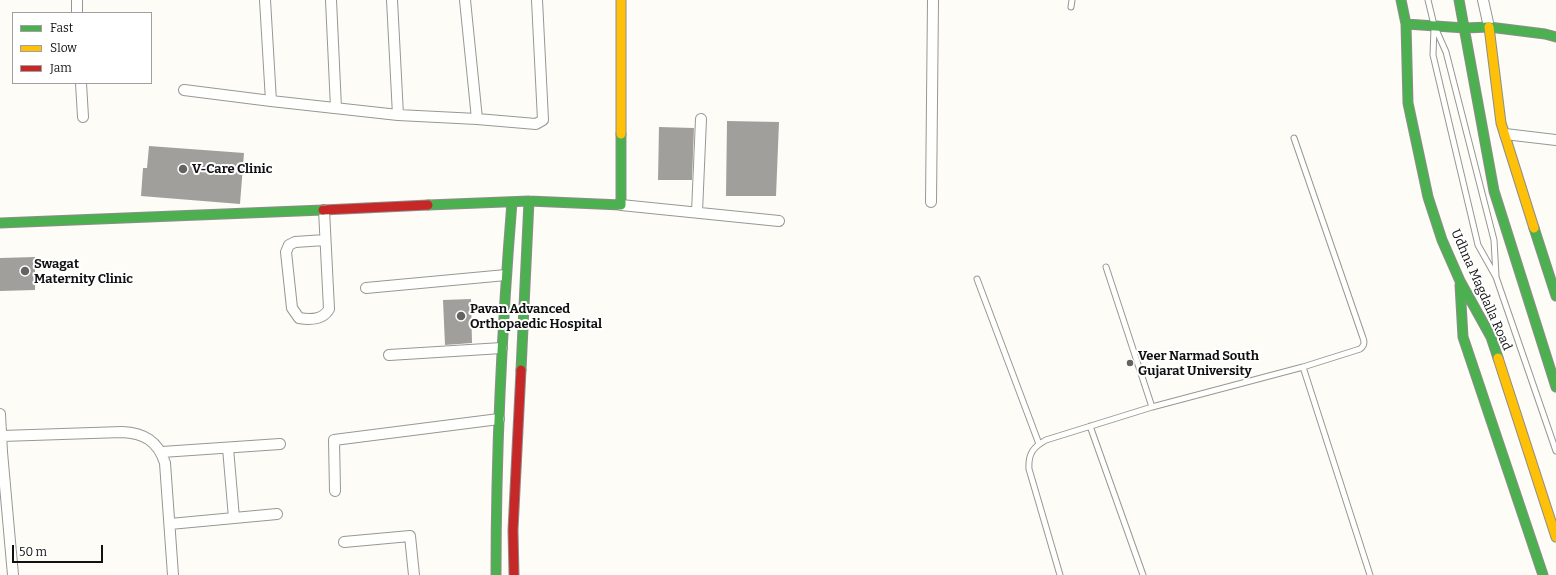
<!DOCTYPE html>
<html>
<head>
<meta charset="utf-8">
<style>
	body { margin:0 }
	#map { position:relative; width:1556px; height:575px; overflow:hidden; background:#fdfcf7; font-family:Bitter,serif }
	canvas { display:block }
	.legend { position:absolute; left:12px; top:12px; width:140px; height:72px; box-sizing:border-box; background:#fff; border:1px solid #a0a0a0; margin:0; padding:5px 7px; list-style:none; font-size:12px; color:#111 }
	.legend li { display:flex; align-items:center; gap:8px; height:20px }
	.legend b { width:20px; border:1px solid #a0a0a0 }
	.scale { position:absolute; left:12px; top:545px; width:91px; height:18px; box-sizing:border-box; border:2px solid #111; border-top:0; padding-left:5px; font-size:12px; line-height:14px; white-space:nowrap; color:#111; -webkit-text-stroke:3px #fff; paint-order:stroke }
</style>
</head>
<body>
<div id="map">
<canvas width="1556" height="575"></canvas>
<ul class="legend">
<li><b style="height:5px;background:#4caf50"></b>Fast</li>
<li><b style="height:5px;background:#ffc107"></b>Slow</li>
<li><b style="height:5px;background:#c62828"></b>Jam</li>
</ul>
<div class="scale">50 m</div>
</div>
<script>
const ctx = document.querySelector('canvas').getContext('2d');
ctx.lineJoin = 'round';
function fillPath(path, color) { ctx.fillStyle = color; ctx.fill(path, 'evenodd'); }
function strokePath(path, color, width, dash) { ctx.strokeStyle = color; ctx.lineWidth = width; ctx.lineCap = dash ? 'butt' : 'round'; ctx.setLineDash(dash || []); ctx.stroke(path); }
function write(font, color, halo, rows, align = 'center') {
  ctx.font = font + ' Bitter,serif'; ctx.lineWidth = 4; ctx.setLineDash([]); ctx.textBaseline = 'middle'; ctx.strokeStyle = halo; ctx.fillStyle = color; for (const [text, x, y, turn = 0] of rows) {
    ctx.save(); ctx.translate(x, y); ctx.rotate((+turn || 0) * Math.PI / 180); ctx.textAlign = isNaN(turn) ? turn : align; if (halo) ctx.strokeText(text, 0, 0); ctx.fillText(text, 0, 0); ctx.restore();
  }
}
fillPath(new Path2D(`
	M 727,121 L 779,122 L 776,196 L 726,196 Z
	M 659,127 L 694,128 L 692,180 L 658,180 Z
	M 149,146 L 244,153 L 240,204 L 141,196 L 143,168 L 147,168 Z
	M 35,257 L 35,290 L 0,291 L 0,258 Z
	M 471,299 L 472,343 L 445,345 L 443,300 Z`), '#a19f9c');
const lane = new Path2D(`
	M 1428,0 L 1434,25 L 1446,52 L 1494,240 L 1496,276
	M 1071,7 L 1072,0
	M 1434,28 L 1433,55 L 1478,245 L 1496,277 L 1556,451
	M 1106,267 L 1152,407
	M 977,279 L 1039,444
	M 1303,367 L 1370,575
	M 1090,426 L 1143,575
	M 1060,575 L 1029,469 C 1028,454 1033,447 1046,440 L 1152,407 L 1303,367 L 1360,349 C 1364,346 1365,343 1363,338 L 1294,138`);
const street = new Path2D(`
	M 77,0 L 77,13
	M 265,0 L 271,101
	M 331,0 L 336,108
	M 392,0 L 398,115
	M 1483,0 L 1489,27
	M 81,83 L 83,117
	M 184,90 L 271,101 L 398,115 L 477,119 L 465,0
	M 477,119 L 536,124 L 543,120 L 537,0
	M 1505,134 L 1556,140
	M 931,202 L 933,0
	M 621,205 L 779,221
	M 324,210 L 329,309 C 323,320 311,320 299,318 L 292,308 L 286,252 L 289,245 L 295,242 L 325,240
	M 697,212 L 701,119
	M 366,288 L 506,275
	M 389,355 L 502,348
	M 0,414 L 2,452 L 13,575
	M 2,436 L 122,432 C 144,433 158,441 165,463 L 173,575
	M 228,448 L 234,518
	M 162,452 L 280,444
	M 335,491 L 334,440 L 499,419
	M 170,524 L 277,514
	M 344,542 L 410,536 L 414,575`);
const fast = new Path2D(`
	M 1401,0 L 1406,24 L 1408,103 L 1428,197 L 1442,240 L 1460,281 L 1491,337 L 1498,358
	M 1459,0 L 1494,191 L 1556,387
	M 1406,24 L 1465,28 L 1489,27 L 1545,34 L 1556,37
	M 428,205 L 529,201 L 621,205 L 621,134
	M 0,223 L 323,210
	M 1534,228 L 1556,296
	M 1460,285 L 1463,337 L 1543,575
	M 521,370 L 529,201
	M 496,575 C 496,450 502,326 512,202`);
const slow = new Path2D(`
	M 621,0 L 621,134
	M 1489,27 L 1501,123 L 1534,228
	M 1498,358 L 1556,537`);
const jam = new Path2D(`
	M 323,210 L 428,205
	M 514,575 L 513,530 L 521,370`);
strokePath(lane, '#979795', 7);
strokePath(street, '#979795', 12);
strokePath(fast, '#8e8d8b', 11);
strokePath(slow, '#8e8d8b', 11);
strokePath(jam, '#8e8d8b', 11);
strokePath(lane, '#fffffe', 5);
strokePath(street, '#fffffe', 10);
strokePath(fast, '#4caf50', 9);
strokePath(slow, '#ffc107', 9);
strokePath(jam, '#c62828', 9);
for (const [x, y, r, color] of [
	[183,169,5,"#646362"],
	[25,271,5,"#646362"],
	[461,316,5,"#646362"],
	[1130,363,4,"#646362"]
]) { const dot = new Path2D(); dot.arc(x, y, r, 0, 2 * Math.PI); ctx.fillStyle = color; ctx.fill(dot); strokePath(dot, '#fff', 1.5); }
write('bold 13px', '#111', '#fff', [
	["V-Care Clinic",192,169],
	["Swagat",34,264],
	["Maternity Clinic",34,279],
	["Pavan Advanced",470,309],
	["Orthopaedic Hospital",470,324],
	["Veer Narmad South",1138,356],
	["Gujarat University",1138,371]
], 'left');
write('13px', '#111', '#fff', [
	["Udhna Magdalla Road",1481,290,66]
]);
</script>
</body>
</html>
